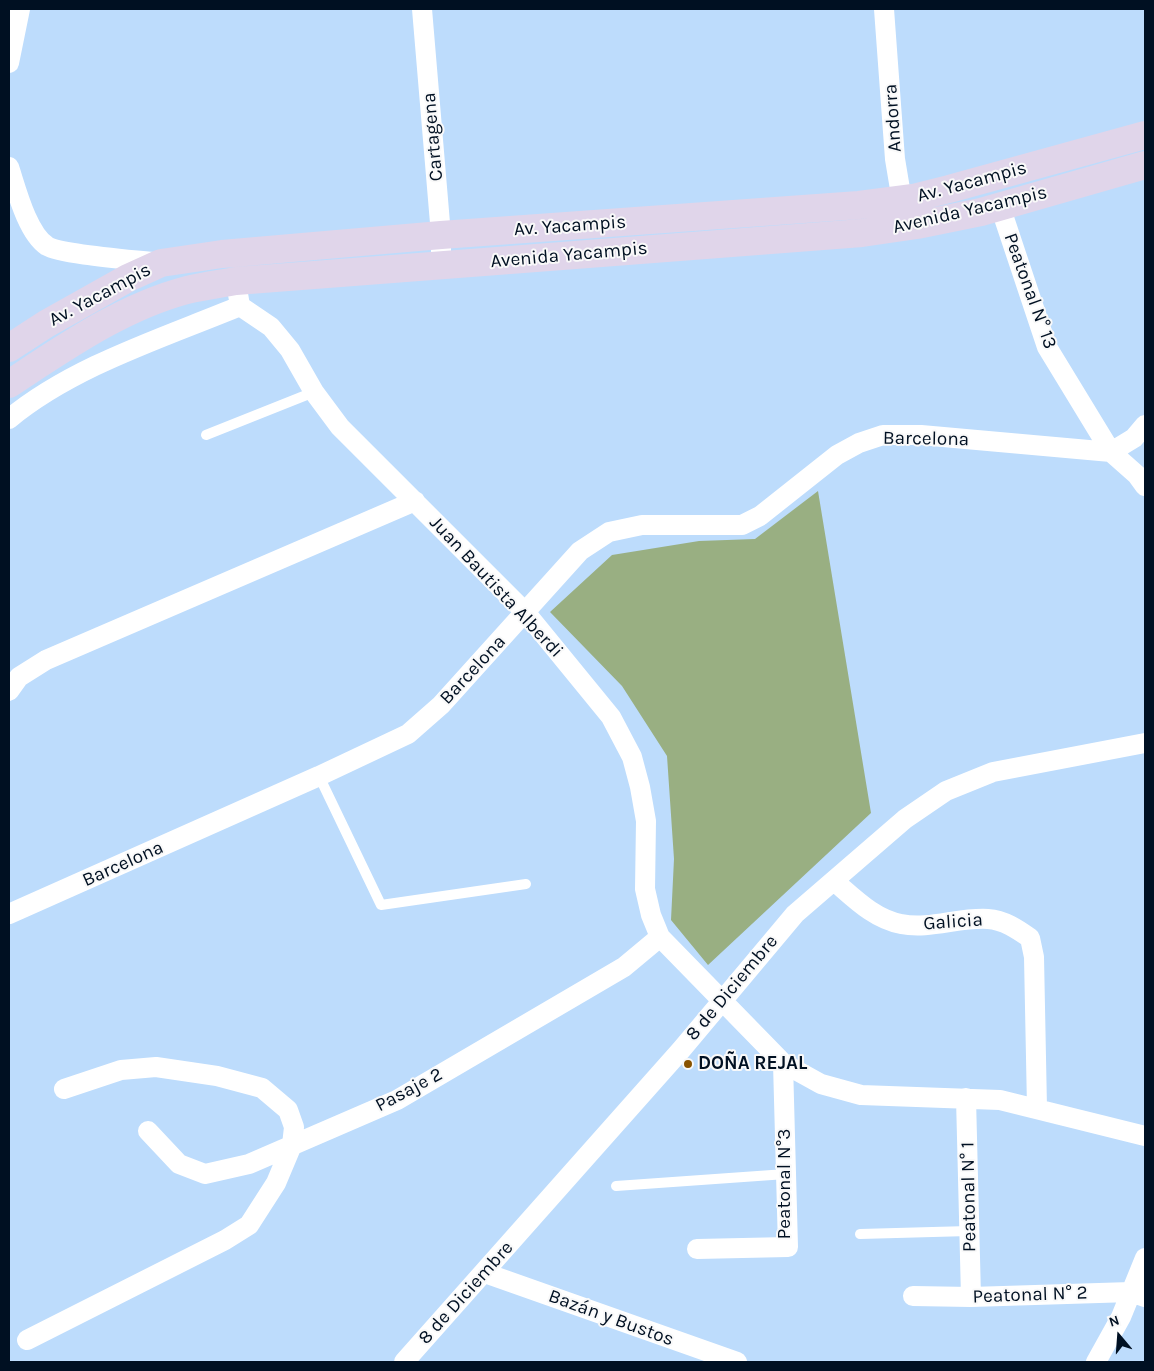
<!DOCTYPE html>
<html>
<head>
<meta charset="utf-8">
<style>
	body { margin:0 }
	#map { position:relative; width:1154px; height:1371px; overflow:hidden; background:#bddcfc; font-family:Karla,sans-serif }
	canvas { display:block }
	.frame { position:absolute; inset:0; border:10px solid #001022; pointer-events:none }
	.north { position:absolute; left:1094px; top:1311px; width:50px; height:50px; -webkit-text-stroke:4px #f9f9f9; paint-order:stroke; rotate:342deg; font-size:14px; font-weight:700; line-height:20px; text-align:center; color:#001022 }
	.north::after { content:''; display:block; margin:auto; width:18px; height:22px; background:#001022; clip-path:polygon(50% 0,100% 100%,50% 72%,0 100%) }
</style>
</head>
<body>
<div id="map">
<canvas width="1154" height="1371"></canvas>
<div class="frame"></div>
<div class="north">N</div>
</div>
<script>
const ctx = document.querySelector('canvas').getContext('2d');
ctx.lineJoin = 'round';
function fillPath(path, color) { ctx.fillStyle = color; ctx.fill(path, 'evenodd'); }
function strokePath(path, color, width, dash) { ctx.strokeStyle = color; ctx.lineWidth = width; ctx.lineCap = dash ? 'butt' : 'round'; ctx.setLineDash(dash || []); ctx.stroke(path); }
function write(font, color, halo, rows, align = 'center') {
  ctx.font = font + ' Karla,sans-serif'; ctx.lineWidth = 4; ctx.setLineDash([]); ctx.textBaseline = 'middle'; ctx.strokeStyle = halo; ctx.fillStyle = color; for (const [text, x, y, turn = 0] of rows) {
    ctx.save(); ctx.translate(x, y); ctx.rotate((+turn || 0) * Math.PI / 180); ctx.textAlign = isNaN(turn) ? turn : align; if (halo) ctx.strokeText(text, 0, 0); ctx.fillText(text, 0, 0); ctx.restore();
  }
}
fillPath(new Path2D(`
	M 818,491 L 871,813 L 708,965 L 671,920 L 674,859 L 667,756 L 622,686 L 550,612 L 612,555 L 699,541 L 755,539 Z`), '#99af82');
strokePath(new Path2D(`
	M 206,435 L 314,392
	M 319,776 L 381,905 L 526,884
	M 616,1186 L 786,1174
	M 860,1234 L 969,1231`), '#fff', 10);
strokePath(new Path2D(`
	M 422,9 L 441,235 L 441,265
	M 884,9 L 895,159 L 904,213
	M 9,63 L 20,9
	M 9,167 C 16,188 27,233 47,246 C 62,255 138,260 161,263
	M 1000,206 L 1047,347 L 1111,452 L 1137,475 L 1145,486
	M 240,306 L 271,327 L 290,350 L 314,392 L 340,427 L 526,613 L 611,717 L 632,757 L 640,787 L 646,821 L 645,889 L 651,915 L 660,937 L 783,1063 L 821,1084 L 861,1095 L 1000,1100 L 1145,1136
	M 9,419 C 73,366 163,338 240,306 L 238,294
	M 9,691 L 19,677 L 46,660 L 415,501
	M 834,881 C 854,898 874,919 901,924 C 929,930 959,917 988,919 C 1004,920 1017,929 1030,938 L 1034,957 L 1037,1108
	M 9,914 L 319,776 L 408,734 L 441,705 L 580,551 L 609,532 L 642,525 L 742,525 L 760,516 L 837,455 L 859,443 L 883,435 L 921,435 L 1111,452 L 1134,438 L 1145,425
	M 966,1098 L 971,1297
	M 148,1131 L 179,1164 L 205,1174 L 249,1164 L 397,1100 L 624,967 L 660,937
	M 697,1249 L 788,1247 L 783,1063
	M 485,1273 L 737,1362
	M 913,1296 L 971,1297 L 1131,1292 L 1145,1297
	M 27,1340 L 225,1240 L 249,1225 L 276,1183 L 292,1145 L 294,1127 L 288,1110 L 262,1088 L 217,1076 L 156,1067 L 121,1070 L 64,1089
	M 404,1362 L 681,1050 L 795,914 L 905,819 L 946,791 L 993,772 L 1145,743
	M 1096,1362 L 1121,1317 L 1145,1258`), '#fff', 20);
strokePath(new Path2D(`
	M 9,348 L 46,324 L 128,278 L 161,263 L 222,254 L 441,235 L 859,205 L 913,198 L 949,189 L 1145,135
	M 9,384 C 64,348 122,307 187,290 C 203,286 220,284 236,281 L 862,233 L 917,225 L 981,212 L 1145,165`), '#e0d5ea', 28);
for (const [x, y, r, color] of [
	[688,1064,5,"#885300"]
]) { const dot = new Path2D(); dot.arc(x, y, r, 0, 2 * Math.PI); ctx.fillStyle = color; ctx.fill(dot); strokePath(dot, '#f9f9f9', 2); }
write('19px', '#001022', '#f9f9f9', [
	["Andorra",893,118,-94],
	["Cartagena",433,137,-95],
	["Av. Yacampis",972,182,-15],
	["Avenida Yacampis",970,210,-13],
	["Av. Yacampis",570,226,-4],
	["Avenida Yacampis",569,255,-5],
	["Peatonal N° 13",1030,291,70],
	["Av. Yacampis",100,295,-28],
	["Barcelona",926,439,1],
	["Juan Bautista Alberdi",496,587,47],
	["Barcelona",473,670,-47],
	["Barcelona",123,864,-24],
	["Galicia",953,922,-4],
	["8 de Diciembre",732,988,-50],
	["Pasaje 2",409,1090,-28],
	["Peatonal N°3",785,1184,-90],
	["Peatonal N° 1",969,1197,-91],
	["8 de Diciembre",466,1293,-48],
	["Peatonal N° 2",1030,1295,-2],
	["Bazán y Bustos",611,1318,20]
]);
write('bold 19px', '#001022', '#f9f9f9', [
	["DOÑA REJAL",698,1064]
], 'left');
</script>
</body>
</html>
